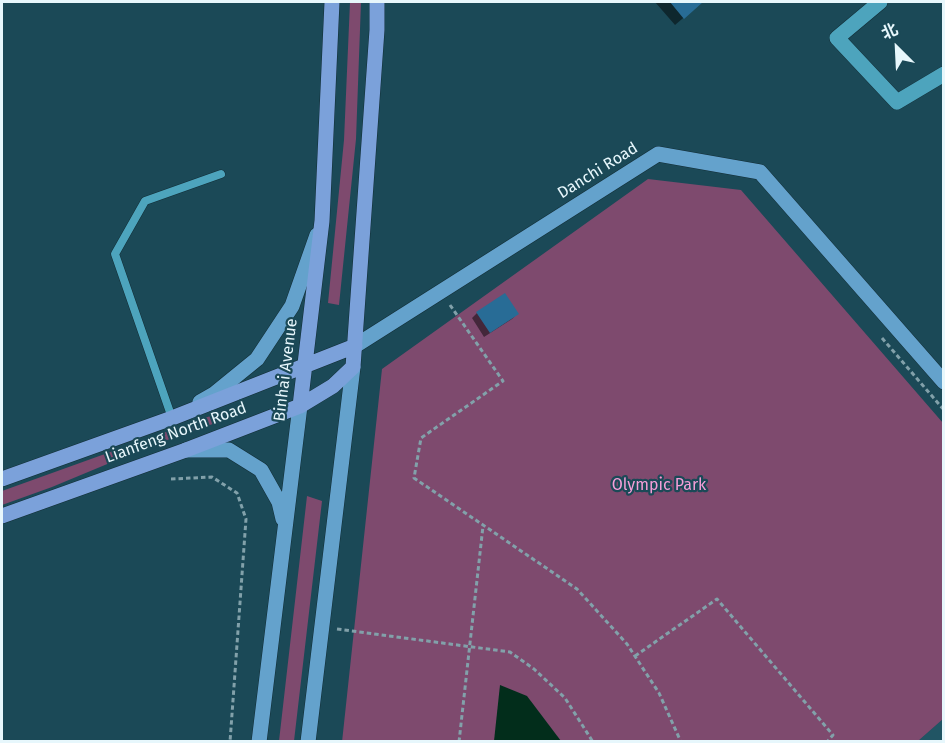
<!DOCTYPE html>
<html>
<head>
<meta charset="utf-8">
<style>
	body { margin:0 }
	#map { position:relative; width:945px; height:743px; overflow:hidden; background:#1b4957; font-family:"Fira Sans","Noto Sans SC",sans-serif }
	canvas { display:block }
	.frame { position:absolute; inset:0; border:3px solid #e7f7fc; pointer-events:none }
	.north { position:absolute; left:867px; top:18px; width:60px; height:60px; -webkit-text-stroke:4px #1b4957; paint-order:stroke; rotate:336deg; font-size:16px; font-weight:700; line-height:24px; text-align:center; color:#e7f7fc }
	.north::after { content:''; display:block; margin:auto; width:21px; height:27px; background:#e7f7fc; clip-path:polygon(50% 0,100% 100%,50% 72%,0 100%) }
</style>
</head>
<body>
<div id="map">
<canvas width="945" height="743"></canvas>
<div class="frame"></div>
<div class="north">北</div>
</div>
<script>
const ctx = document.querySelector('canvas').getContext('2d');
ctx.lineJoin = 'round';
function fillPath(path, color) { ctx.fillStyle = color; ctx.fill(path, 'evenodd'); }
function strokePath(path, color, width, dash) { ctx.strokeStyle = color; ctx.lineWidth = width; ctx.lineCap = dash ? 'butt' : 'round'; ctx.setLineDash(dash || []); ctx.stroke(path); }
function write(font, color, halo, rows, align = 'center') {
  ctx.font = font + ' "Fira Sans",sans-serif'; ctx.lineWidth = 4.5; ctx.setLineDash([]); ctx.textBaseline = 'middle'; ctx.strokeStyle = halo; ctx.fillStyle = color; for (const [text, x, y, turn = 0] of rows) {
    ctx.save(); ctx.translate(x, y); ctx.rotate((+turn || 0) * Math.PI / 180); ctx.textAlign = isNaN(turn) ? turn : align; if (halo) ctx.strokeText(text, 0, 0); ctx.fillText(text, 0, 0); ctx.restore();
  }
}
fillPath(new Path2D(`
	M 943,719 L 943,741 L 918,741 Z`), '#215564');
fillPath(new Path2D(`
	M 350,2 L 361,2 L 356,139 L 339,305 L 328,303 L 344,140 Z
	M 648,179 L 741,190 L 943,423 L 943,719 L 918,741 L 342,742 L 382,369 Z
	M 241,405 L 244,413 L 153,445 L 52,487 L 2,505 L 2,491 Z
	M 307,496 L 322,501 L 294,741 L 279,741 Z`), '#7e4a6e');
fillPath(new Path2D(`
	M 500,685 L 527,696 L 561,741 L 494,741 Z`), '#022d1b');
fillPath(new Path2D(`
	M 655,2 L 702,2 L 675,25 Z
	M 477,313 L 517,314 L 512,319 L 484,337 L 472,318 Z`), '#0007');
fillPath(new Path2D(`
	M 670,2 L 703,2 L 684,19 Z
	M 505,293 L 519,314 L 490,333 L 476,312 Z`), '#286c96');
const lane = new Path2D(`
	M 172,418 L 115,254 L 145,201 L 221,174`);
const street = new Path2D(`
	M 880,2 L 837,38 L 897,102 L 944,74`);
const secondary = new Path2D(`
	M 355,346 L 658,154 L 760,172 L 944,382
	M 200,402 L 214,394 L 257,359 L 292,306 L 317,235
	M 186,450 L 229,450 L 261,470 L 279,502 L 283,519
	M 259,742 L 300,406
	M 308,742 L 353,367`);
const primary = new Path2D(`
	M 300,406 L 322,221 L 332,2
	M 2,479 L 172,418 L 355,346
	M 2,516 L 186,450 L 300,406 L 333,386 L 353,367 L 377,30 L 377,2`);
strokePath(lane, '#122d36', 9);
strokePath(street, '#122d36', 16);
strokePath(secondary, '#122d36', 16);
strokePath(primary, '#122d36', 16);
strokePath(new Path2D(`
	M 450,305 L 503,381 L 421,438 L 414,478 L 577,589 L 627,644 L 659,693 L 681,742
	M 882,338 L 944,410
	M 171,479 L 212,477 L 237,493 L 246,519 L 230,742
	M 337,629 L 510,652 L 534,669 L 565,698 L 593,742
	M 635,656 L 717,599 L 833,735 L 827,742
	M 459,742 L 483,526`), '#82a1aa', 3, [4.5, 3]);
strokePath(lane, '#4da4bd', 8);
strokePath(street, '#4da4bd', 15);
strokePath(secondary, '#64a2cc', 15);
strokePath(primary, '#7ba1da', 15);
write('16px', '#e7f7fc', '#1b4957', [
	["Danchi Road",598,171,-32],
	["Binhai Avenue",286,370,-83],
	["Lianfeng North Road",176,433,-20]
]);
write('16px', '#f59ed8', '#1b4957', [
	["Olympic Park",659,486]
]);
</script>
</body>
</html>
